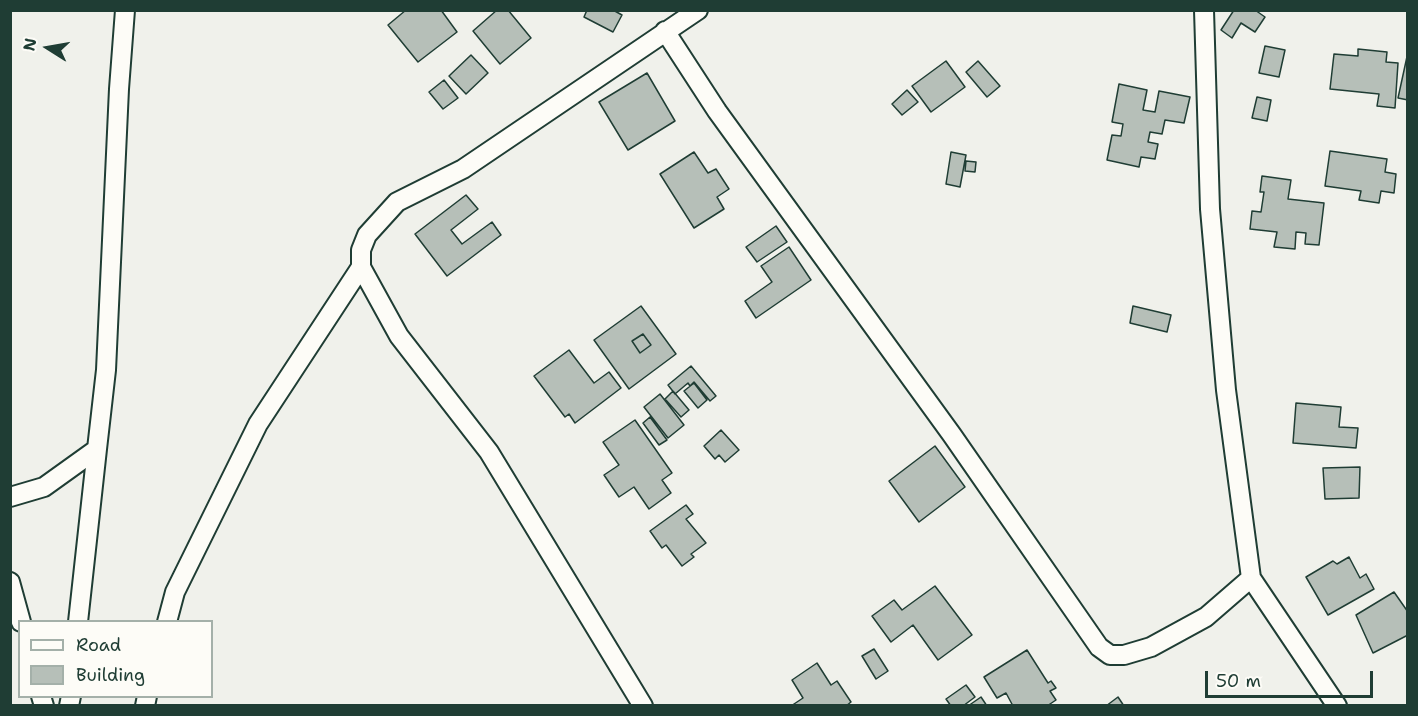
<!DOCTYPE html>
<html>
<head>
<meta charset="utf-8">
<style>
	body { margin:0 }
	#map { position:relative; width:1418px; height:716px; overflow:hidden; background:#f0f1eb; font-family:"Shantell Sans",sans-serif }
	canvas { display:block }
	.frame { position:absolute; inset:0; border:12px solid #1f3d34; pointer-events:none }
	.legend { position:absolute; left:18px; top:620px; width:195px; height:78px; box-sizing:border-box; background:#fdfcf7; border:2px solid #a4b0a9; margin:0; padding:8px 10px; list-style:none; font-size:18px; color:#1f3d34 }
	.legend li { display:flex; align-items:center; gap:12px; height:30px }
	.legend b { width:30px; border:2px solid #a4b0a9 }
	.north { position:absolute; left:18px; top:18px; width:60px; height:60px; -webkit-text-stroke:4px #fdfcf7; paint-order:stroke; rotate:281deg; font-size:16px; font-weight:700; line-height:24px; text-align:center; color:#1f3d34 }
	.north::after { content:''; display:block; margin:auto; width:21px; height:27px; background:#1f3d34; clip-path:polygon(50% 0,100% 100%,50% 72%,0 100%) }
	.scale { position:absolute; left:1205px; top:671px; width:168px; height:27px; box-sizing:border-box; border:3px solid #1f3d34; border-top:0; padding-left:8px; font-size:18px; line-height:21px; white-space:nowrap; color:#1f3d34; -webkit-text-stroke:4px #fdfcf7; paint-order:stroke }
</style>
</head>
<body>
<div id="map">
<canvas width="1418" height="716"></canvas>
<div class="frame"></div>
<ul class="legend">
<li><b style="height:8px;background:#fdfcf7"></b>Road</li>
<li><b style="height:16px;background:#b6bfb8"></b>Building</li>
</ul>
<div class="north">N</div>
<div class="scale">50 m</div>
</div>
<script>
const ctx = document.querySelector('canvas').getContext('2d');
ctx.lineJoin = 'round';
function fillPath(path, color) { ctx.fillStyle = color; ctx.fill(path, 'evenodd'); }
function strokePath(path, color, width, dash) { ctx.strokeStyle = color; ctx.lineWidth = width; ctx.lineCap = dash ? 'butt' : 'round'; ctx.setLineDash(dash || []); ctx.stroke(path); }
const building = new Path2D(`
	M 406,10 L 441,10 L 457,32 L 418,62 L 388,25 Z
	M 497,10 L 508,10 L 531,38 L 500,64 L 473,31 Z
	M 587,10 L 613,10 L 622,15 L 613,32 L 584,17 Z
	M 1234,10 L 1255,10 L 1265,17 L 1255,32 L 1241,23 L 1232,38 L 1221,30 Z
	M 1265,46 L 1285,50 L 1279,77 L 1259,73 Z
	M 1358,49 L 1387,52 L 1386,62 L 1398,63 L 1395,108 L 1377,106 L 1379,94 L 1330,89 L 1334,54 L 1358,56 Z
	M 1408,52 L 1408,100 L 1398,98 Z
	M 471,55 L 488,73 L 466,94 L 449,76 Z
	M 946,61 L 965,87 L 931,112 L 912,86 Z
	M 978,61 L 1000,86 L 987,97 L 966,72 Z
	M 647,73 L 675,121 L 628,150 L 599,102 Z
	M 444,80 L 458,98 L 443,109 L 429,92 Z
	M 1119,84 L 1147,90 L 1143,110 L 1155,112 L 1159,91 L 1190,97 L 1184,123 L 1165,120 L 1162,134 L 1150,132 L 1148,142 L 1158,144 L 1155,159 L 1141,157 L 1139,167 L 1107,160 L 1112,135 L 1121,136 L 1123,124 L 1112,122 Z
	M 907,90 L 918,102 L 902,115 L 892,104 Z
	M 1257,97 L 1271,100 L 1267,121 L 1252,118 Z
	M 1330,151 L 1387,159 L 1385,172 L 1396,174 L 1394,193 L 1381,191 L 1379,203 L 1359,200 L 1361,191 L 1325,186 Z
	M 694,152 L 708,173 L 716,169 L 729,189 L 717,197 L 724,209 L 694,228 L 660,174 Z
	M 951,152 L 966,155 L 960,187 L 946,184 Z
	M 966,161 L 976,162 L 975,172 L 965,171 Z
	M 1262,176 L 1291,180 L 1288,199 L 1324,203 L 1319,245 L 1305,244 L 1306,233 L 1296,232 L 1295,249 L 1274,247 L 1277,232 L 1250,229 L 1252,211 L 1261,212 L 1264,192 L 1260,192 Z
	M 466,195 L 478,209 L 451,230 L 462,244 L 492,222 L 501,235 L 447,276 L 415,234 Z
	M 776,226 L 787,242 L 757,262 L 746,247 Z
	M 789,247 L 811,280 L 756,318 L 745,301 L 772,282 L 761,266 Z
	M 641,306 L 676,354 L 629,389 L 594,340 ZM 643,334 L 651,345 L 640,353 L 632,341 Z
	M 1133,306 L 1171,315 L 1167,332 L 1130,323 Z
	M 643,334 L 651,345 L 640,353 L 632,341 Z
	M 569,350 L 594,383 L 609,372 L 621,388 L 575,423 L 569,414 L 565,417 L 534,376 Z
	M 691,366 L 716,396 L 710,401 L 694,382 L 690,386 L 688,383 L 675,394 L 668,385 Z
	M 694,383 L 707,400 L 698,408 L 684,391 Z
	M 673,391 L 689,410 L 681,417 L 665,399 Z
	M 660,394 L 684,425 L 668,438 L 644,407 Z
	M 1296,403 L 1341,407 L 1339,427 L 1358,428 L 1356,448 L 1293,443 Z
	M 650,417 L 667,440 L 659,445 L 643,423 Z
	M 635,420 L 672,473 L 662,480 L 671,493 L 649,509 L 634,487 L 619,497 L 604,475 L 619,465 L 603,442 Z
	M 721,430 L 739,450 L 725,462 L 719,455 L 715,459 L 704,446 Z
	M 935,446 L 965,487 L 919,522 L 889,481 Z
	M 1360,467 L 1359,498 L 1325,499 L 1323,468 Z
	M 686,505 L 693,514 L 686,519 L 706,543 L 691,554 L 694,557 L 682,566 L 666,545 L 662,548 L 650,531 Z
	M 1349,557 L 1360,578 L 1366,574 L 1374,589 L 1328,615 L 1306,577 L 1333,561 L 1337,564 Z
	M 935,586 L 972,635 L 938,660 L 913,625 L 891,642 L 872,616 L 894,600 L 902,610 Z
	M 1394,592 L 1408,612 L 1408,635 L 1373,653 L 1356,615 Z
	M 874,649 L 888,671 L 876,679 L 862,656 Z
	M 1027,650 L 1048,683 L 1051,681 L 1056,688 L 1050,691 L 1056,700 L 1047,706 L 1013,706 L 1006,693 L 997,698 L 984,677 Z
	M 817,663 L 831,685 L 837,681 L 851,702 L 846,706 L 791,706 L 803,698 L 792,680 Z
	M 966,685 L 975,697 L 963,706 L 951,706 L 946,699 Z
	M 981,697 L 987,706 L 968,706 Z
	M 1118,697 L 1124,706 L 1106,706 Z`);
fillPath(building, '#b6bfb8');
strokePath(building, '#1f3d34', 1.5);
const minor = new Path2D(`
	M 1204,10 L 1210,209 L 1226,390 L 1251,578 L 1337,706
	M 665,31 L 717,111 L 952,435 L 1099,647 L 1110,655 L 1124,655 L 1151,647 L 1206,617 L 1251,578
	M 10,497 L 44,487 L 97,449 L 106,370 L 119,89 L 125,10
	M 10,582 L 21,622
	M 78,622 L 97,449
	M 167,622 L 175,592 L 258,424 L 361,267
	M 41,696 L 44,706
	M 69,706 L 71,696
	M 145,706 L 147,696
	M 643,706 L 489,452 L 399,336 L 361,267 L 361,250 L 367,235 L 397,202 L 463,169 L 698,10`);
strokePath(minor, '#1f3d34', 22);
strokePath(minor, '#fdfcf7', 18);
</script>
</body>
</html>
